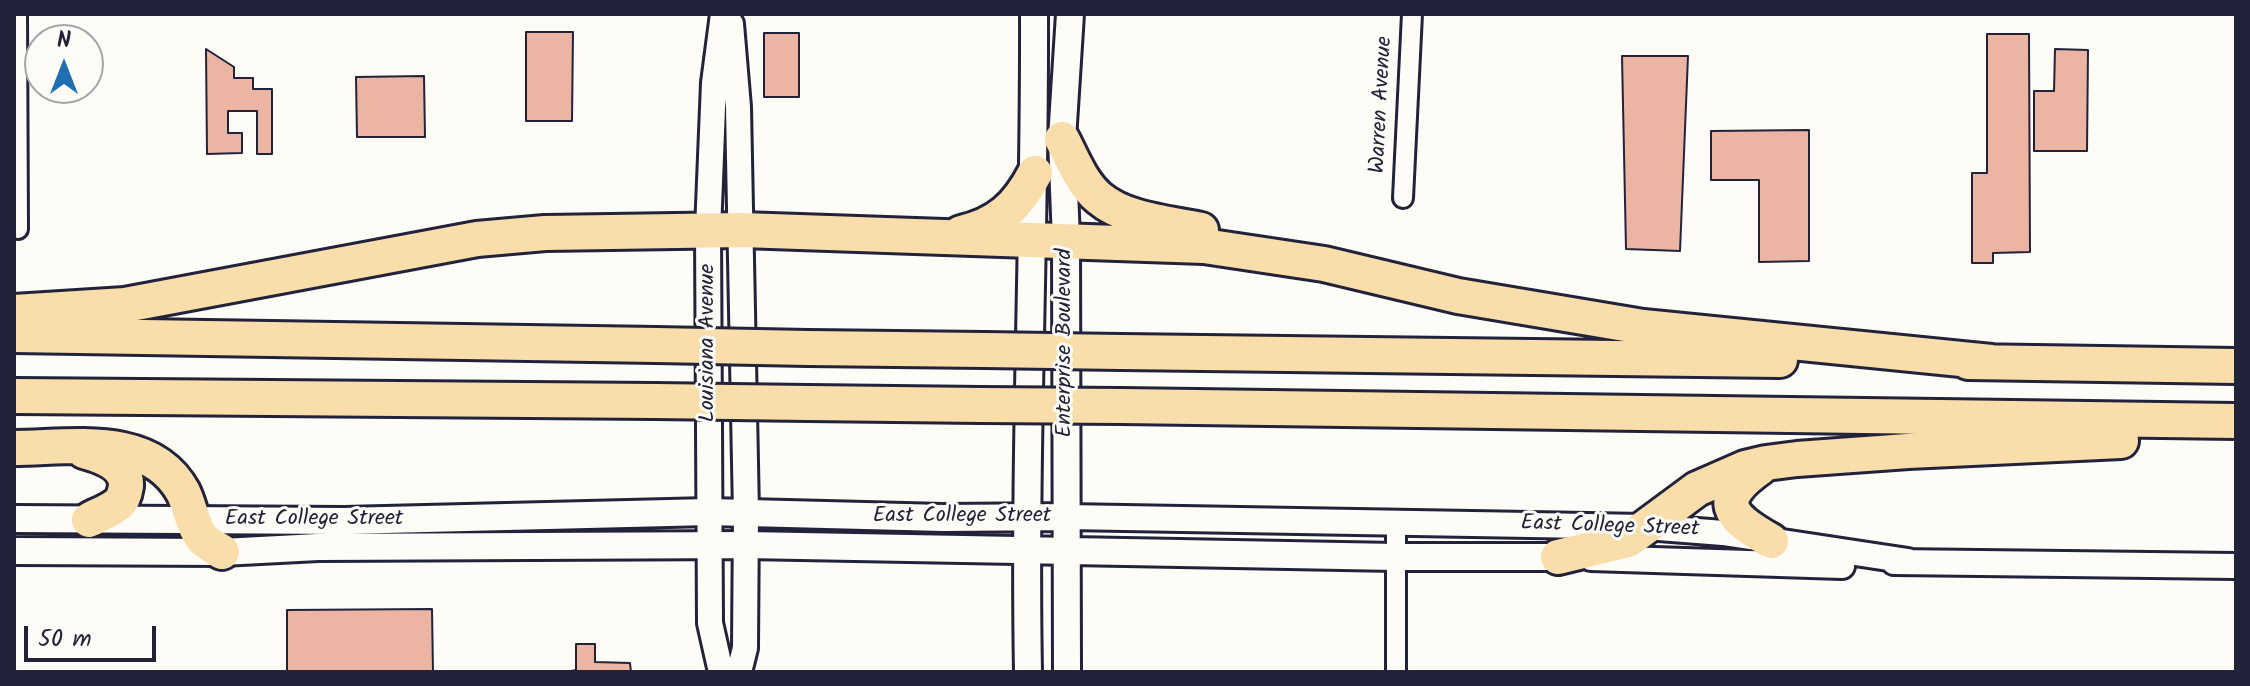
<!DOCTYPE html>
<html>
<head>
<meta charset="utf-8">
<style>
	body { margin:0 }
	#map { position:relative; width:2250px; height:686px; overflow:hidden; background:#fdfcf7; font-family:Kalam,sans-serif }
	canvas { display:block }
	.frame { position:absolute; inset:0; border:16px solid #22223b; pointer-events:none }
	.north { position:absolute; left:24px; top:24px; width:80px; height:80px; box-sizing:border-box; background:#fdfcf7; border:2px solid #a5a5ac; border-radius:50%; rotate:0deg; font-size:22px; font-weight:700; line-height:32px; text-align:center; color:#22223b }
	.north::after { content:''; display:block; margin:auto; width:28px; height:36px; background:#1f6fb2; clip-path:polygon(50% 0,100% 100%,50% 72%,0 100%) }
	.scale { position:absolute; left:24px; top:626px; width:132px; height:36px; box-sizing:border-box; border:4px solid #22223b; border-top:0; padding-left:10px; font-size:24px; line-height:28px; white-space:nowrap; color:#22223b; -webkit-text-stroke:6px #fdfcf7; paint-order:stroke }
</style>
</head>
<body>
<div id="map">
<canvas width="2250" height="686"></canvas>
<div class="frame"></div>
<div class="north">N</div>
<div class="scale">50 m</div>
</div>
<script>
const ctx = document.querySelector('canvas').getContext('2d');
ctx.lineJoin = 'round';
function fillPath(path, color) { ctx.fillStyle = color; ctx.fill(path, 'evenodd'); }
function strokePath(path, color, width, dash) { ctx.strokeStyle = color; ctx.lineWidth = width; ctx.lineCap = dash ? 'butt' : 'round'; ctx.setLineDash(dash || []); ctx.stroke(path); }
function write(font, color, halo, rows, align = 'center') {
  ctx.font = font + ' Kalam,sans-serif'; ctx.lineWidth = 6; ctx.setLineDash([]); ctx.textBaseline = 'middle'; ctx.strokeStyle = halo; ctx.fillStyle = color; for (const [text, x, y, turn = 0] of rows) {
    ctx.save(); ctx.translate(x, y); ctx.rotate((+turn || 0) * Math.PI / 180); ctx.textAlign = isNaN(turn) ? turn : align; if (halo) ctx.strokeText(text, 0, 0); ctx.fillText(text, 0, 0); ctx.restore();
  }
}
const building = new Path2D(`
	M 526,32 L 573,32 L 572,121 L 526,121 Z
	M 764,33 L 799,33 L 799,97 L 764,97 Z
	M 1987,34 L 2029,34 L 2030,252 L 1993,253 L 1993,263 L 1972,263 L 1972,173 L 1987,173 Z
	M 206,49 L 234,67 L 234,78 L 253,78 L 253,89 L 272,89 L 272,154 L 257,154 L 257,111 L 228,111 L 228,133 L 242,133 L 242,153 L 207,154 Z
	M 2055,49 L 2088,50 L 2087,151 L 2034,151 L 2034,91 L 2054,91 Z
	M 1622,56 L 1688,56 L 1680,251 L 1626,249 Z
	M 424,76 L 425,137 L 357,137 L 356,77 Z
	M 1809,130 L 1809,261 L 1759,262 L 1759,180 L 1711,180 L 1711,131 Z
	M 432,609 L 433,672 L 287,672 L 287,610 Z
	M 576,644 L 595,644 L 595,662 L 630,663 L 631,672 L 566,672 L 576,670 Z`);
fillPath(building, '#ecb5a3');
strokePath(building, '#22223b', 2);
const minor = new Path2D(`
	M 17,14 L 18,229
	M 1403,198 L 1412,14
	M 1396,672 L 1396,523`);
const tertiary = new Path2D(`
	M 731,24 L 738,107 L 746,513 L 745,648 L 739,672
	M 1066,517 L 1646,527 L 1723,533 L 1908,561
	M 1591,558 L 1842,566
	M 1894,562 L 2236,566
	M 721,672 L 710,623 L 708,230 L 714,83 L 723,14`);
const secondary = new Path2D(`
	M 14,519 L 344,521 L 709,512 L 943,518 L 1066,517
	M 14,551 L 222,552 L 318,547 L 746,545 L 1396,557 L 1558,557
	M 1028,672 C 1024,453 1035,233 1034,14
	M 1067,672 L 1066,240 L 1062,139 L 1070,14`);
const motorway = new Path2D(`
	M 1062,139 C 1072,158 1081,183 1099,198 C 1125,220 1168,223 1201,230
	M 961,233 C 998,225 1018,206 1035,173
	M 14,312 L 125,305 L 477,239 L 545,233 L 742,230 L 1204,246 L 1324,264 L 1458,296 L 1643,327 L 1991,362
	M 14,335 L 656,345
	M 808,348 L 984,350
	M 1121,352 L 1780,360
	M 1968,362 L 2236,366
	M 14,396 L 655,401
	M 808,403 L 981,405
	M 1121,406 L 2236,421
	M 14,448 C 71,448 150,432 183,492 C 190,506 192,525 202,538 C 206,543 216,548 222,552
	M 84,451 C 102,456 127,464 126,486 C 125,493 123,500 118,504 C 110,511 98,515 89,520
	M 1761,467 C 1714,500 1727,516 1771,541
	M 1558,557 L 1628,540 L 1697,489 L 1745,468 L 1766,463 L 1797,459 L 1908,451 L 2121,441`);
strokePath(minor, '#22223b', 24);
strokePath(tertiary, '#22223b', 30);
strokePath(secondary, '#22223b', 32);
strokePath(motorway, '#22223b', 40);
strokePath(minor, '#fdfcf7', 18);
strokePath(tertiary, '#fdfcf7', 24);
strokePath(secondary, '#fdfcf7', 26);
strokePath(motorway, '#f9deab', 34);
const motorwayBridge = new Path2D(`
	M 656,345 L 808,348
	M 984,350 L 1121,352
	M 655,401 L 808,403
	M 981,405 L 1121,406`);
strokePath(motorwayBridge, '#22223b', 40, []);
strokePath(motorwayBridge, '#f9deab', 34);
write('22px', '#22223b', '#fdfcf7', [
	["Warren Avenue",1383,105,-87],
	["Louisiana Avenue",709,343,-90],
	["Enterprise Boulevard",1066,343,-90],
	["East College Street",962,517],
	["East College Street",314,520],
	["East College Street",1610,528,2]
]);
</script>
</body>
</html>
